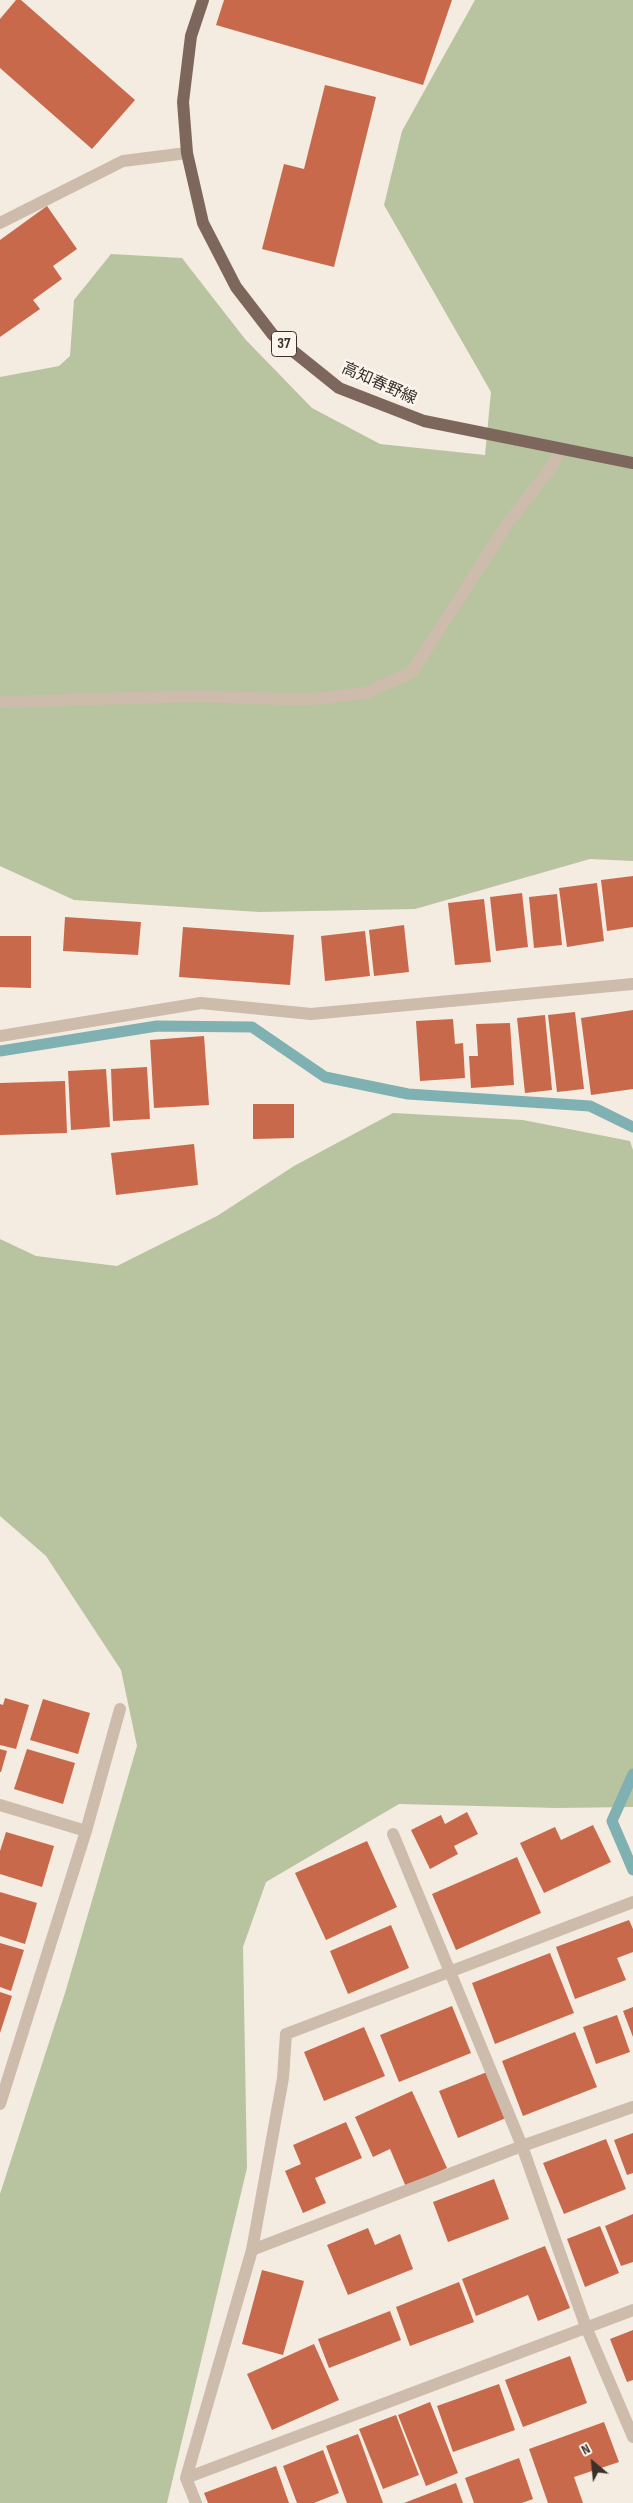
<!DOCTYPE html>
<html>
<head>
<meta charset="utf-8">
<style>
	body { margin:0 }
	#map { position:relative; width:633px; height:2503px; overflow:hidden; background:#f4ebe1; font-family:"Sofia Sans Condensed",sans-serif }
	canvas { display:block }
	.north { position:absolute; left:568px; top:2438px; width:50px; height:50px; -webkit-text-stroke:4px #fbf5ee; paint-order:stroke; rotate:332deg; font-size:14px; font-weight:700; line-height:20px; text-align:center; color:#3b302b }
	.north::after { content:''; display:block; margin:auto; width:18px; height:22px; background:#3b302b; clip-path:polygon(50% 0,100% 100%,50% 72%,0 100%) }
</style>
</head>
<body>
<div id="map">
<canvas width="633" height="2503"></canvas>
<div class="north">N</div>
</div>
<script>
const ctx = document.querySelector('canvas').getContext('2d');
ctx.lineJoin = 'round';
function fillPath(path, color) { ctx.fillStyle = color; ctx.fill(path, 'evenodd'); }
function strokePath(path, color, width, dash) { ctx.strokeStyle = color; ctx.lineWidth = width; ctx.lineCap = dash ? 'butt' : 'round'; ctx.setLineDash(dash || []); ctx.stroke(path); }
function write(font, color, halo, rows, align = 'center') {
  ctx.font = font + ' "Sofia Sans Condensed","Noto Sans JP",sans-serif'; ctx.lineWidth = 5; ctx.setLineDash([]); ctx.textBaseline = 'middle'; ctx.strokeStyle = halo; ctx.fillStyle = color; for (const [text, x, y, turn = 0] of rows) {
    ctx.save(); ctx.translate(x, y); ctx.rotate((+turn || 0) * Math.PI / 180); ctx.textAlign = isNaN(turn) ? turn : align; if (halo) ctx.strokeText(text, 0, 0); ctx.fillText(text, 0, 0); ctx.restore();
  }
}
fillPath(new Path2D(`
	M 475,0 L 633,0 L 633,861 L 590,859 L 415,909 L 259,912 L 74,900 L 0,866 L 0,377 L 59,366 L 70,356 L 74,300 L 111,254 L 182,258 L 245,339 L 312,408 L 380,444 L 485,455 L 491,392 L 384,205 L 402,131 Z
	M 393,1113 L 523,1120 L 630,1141 L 633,1150 L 633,1807 L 557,1808 L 399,1804 L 266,1882 L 243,1947 L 247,2168 L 167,2503 L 0,2503 L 0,2194 L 65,1993 L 137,1746 L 121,1670 L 46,1556 L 0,1516 L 0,1239 L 36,1256 L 117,1266 L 217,1216 L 294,1166 Z`), '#b8c4a0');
strokePath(new Path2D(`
	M 0,1051 L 157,1026 L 252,1027 L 325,1077 L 408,1094 L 590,1106 L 633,1127
	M 633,1774 L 612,1821 L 633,1870`), '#7fb0b2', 11);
fillPath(new Path2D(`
	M 16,0 L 21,0 L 135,100 L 92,149 L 0,68 L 0,19 Z
	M 224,0 L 452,0 L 423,85 L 216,25 Z
	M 325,85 L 376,97 L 334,267 L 262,249 L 284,164 L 304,169 Z
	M 47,206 L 77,249 L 53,266 L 62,279 L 33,300 L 40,309 L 0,337 L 0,240 Z
	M 633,876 L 633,927 L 607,931 L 601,880 Z
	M 597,883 L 604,941 L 567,947 L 559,888 Z
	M 522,893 L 528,947 L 496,951 L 490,897 Z
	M 557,894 L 562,945 L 534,948 L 529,897 Z
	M 484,899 L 491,962 L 455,965 L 448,903 Z
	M 65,917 L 141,922 L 138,955 L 63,951 Z
	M 404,925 L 409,972 L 374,976 L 369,930 Z
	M 183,927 L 294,935 L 290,985 L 179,977 Z
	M 365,931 L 370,976 L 325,981 L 321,936 Z
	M 0,936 L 31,936 L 31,988 L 0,987 Z
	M 633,1010 L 633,1089 L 591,1095 L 581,1018 Z
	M 575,1012 L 584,1089 L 557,1092 L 548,1015 Z
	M 545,1015 L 552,1090 L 525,1093 L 517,1018 Z
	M 453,1019 L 455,1044 L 463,1043 L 465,1078 L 420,1081 L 416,1021 Z
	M 510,1023 L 514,1085 L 471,1088 L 469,1056 L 478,1056 L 476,1024 Z
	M 204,1036 L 209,1105 L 154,1108 L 150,1040 Z
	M 147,1067 L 150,1119 L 113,1121 L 111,1069 Z
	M 106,1069 L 110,1127 L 71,1130 L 68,1071 Z
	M 65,1081 L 67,1133 L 0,1135 L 0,1083 Z
	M 253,1104 L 294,1104 L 294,1138 L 253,1139 Z
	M 194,1144 L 198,1185 L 116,1195 L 111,1153 Z
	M 5,1698 L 29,1705 L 16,1749 L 0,1745 L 0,1704 L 3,1705 Z
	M 43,1699 L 90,1713 L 78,1754 L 30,1740 Z
	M 0,1749 L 7,1751 L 1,1772 L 0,1772 Z
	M 27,1749 L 75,1763 L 63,1804 L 14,1789 Z
	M 467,1812 L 478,1834 L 454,1846 L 458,1854 L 430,1869 L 411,1830 L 441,1815 L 445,1824 Z
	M 593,1825 L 611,1862 L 544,1893 L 520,1843 L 555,1827 L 561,1840 Z
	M 6,1832 L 54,1846 L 42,1887 L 0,1874 L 0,1851 Z
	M 367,1841 L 397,1907 L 326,1940 L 295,1873 Z
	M 517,1857 L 541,1913 L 456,1950 L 432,1894 Z
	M 0,1892 L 37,1903 L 25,1944 L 0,1936 Z
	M 629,1920 L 633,1929 L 633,1952 L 617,1958 L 626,1980 L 575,1999 L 556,1947 Z
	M 391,1925 L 409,1968 L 348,1994 L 330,1951 Z
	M 0,1943 L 24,1950 L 11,1991 L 0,1987 Z
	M 550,1953 L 574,2013 L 495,2044 L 472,1983 Z
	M 0,1992 L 12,1996 L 0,2033 Z
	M 452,2006 L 471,2053 L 399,2082 L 380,2035 Z
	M 633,2007 L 633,2037 L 623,2011 Z
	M 617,2015 L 630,2052 L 596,2064 L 583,2027 Z
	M 364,2027 L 385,2076 L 324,2101 L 304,2052 Z
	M 575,2032 L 597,2087 L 523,2116 L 502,2061 Z
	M 487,2072 L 506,2118 L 458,2138 L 439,2091 Z
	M 412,2091 L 447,2168 L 406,2187 L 390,2149 L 373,2157 L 355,2117 Z
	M 346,2122 L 362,2158 L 315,2178 L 326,2203 L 303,2213 L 285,2171 L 301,2164 L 293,2145 Z
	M 633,2133 L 633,2173 L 627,2175 L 614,2140 Z
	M 606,2139 L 626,2189 L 564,2214 L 543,2163 Z
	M 494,2179 L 509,2219 L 448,2242 L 433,2202 Z
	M 633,2214 L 633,2262 L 621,2266 L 605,2226 Z
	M 600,2226 L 619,2273 L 585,2287 L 567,2239 Z
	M 368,2228 L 375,2245 L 400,2234 L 413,2269 L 348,2295 L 327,2245 Z
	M 545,2246 L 570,2308 L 538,2321 L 528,2295 L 476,2316 L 462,2279 Z
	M 262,2270 L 304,2281 L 283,2355 L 242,2344 Z
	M 459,2282 L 474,2322 L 410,2346 L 396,2307 Z
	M 390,2311 L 401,2340 L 329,2368 L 318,2339 Z
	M 633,2330 L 633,2380 L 627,2382 L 610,2339 Z
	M 314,2344 L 339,2400 L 272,2430 L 247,2374 Z
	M 570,2356 L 587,2403 L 523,2427 L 505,2380 Z
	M 499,2384 L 515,2430 L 453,2452 L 437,2406 Z
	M 430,2402 L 458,2473 L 426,2486 L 398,2415 Z
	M 396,2415 L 419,2475 L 383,2489 L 359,2429 Z
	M 604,2422 L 619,2462 L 574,2477 L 583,2503 L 548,2503 L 529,2449 Z
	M 358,2434 L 383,2503 L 347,2503 L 326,2446 Z
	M 323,2450 L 339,2493 L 314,2503 L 297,2503 L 283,2466 Z
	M 519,2458 L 533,2499 L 522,2503 L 474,2503 L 465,2478 Z
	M 276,2466 L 289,2503 L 208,2503 L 204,2493 Z
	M 456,2483 L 463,2503 L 404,2503 Z`), '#c8694b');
strokePath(new Path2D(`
	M 0,223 L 123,161 L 187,153
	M 0,702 L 196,696 L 305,700 L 366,693 L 412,672 L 508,523 L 553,465 L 560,449
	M 0,1036 L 201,1003 L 311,1014 L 633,984
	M 0,1805 L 86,1831
	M 393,1834 L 522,2146 L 586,2327 L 633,2437
	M 0,2104 L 86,1831 L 120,1709
	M 252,2250 L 522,2146 L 633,2107
	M 186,2478 L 633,2310
	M 196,2503 L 186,2478 L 252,2250 L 283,2078 L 286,2034 L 633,1902`), '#cdbbac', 12);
strokePath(new Path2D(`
	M 203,0 L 191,36 L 183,102 L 187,153 L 203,223 L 236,287 L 273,335 L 339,388 L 424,421 L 633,463`), '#7d675c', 12);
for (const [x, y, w] of [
	[284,344,25]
]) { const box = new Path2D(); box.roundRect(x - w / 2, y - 12.5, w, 25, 4); ctx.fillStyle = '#fbf5ee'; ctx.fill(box); strokePath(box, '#3b302b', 1); }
write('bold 15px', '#3b302b', null, [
	["37",284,344]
]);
write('16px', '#3b302b', '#fbf5ee', [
	["高知春野線",379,384,24]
]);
</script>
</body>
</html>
